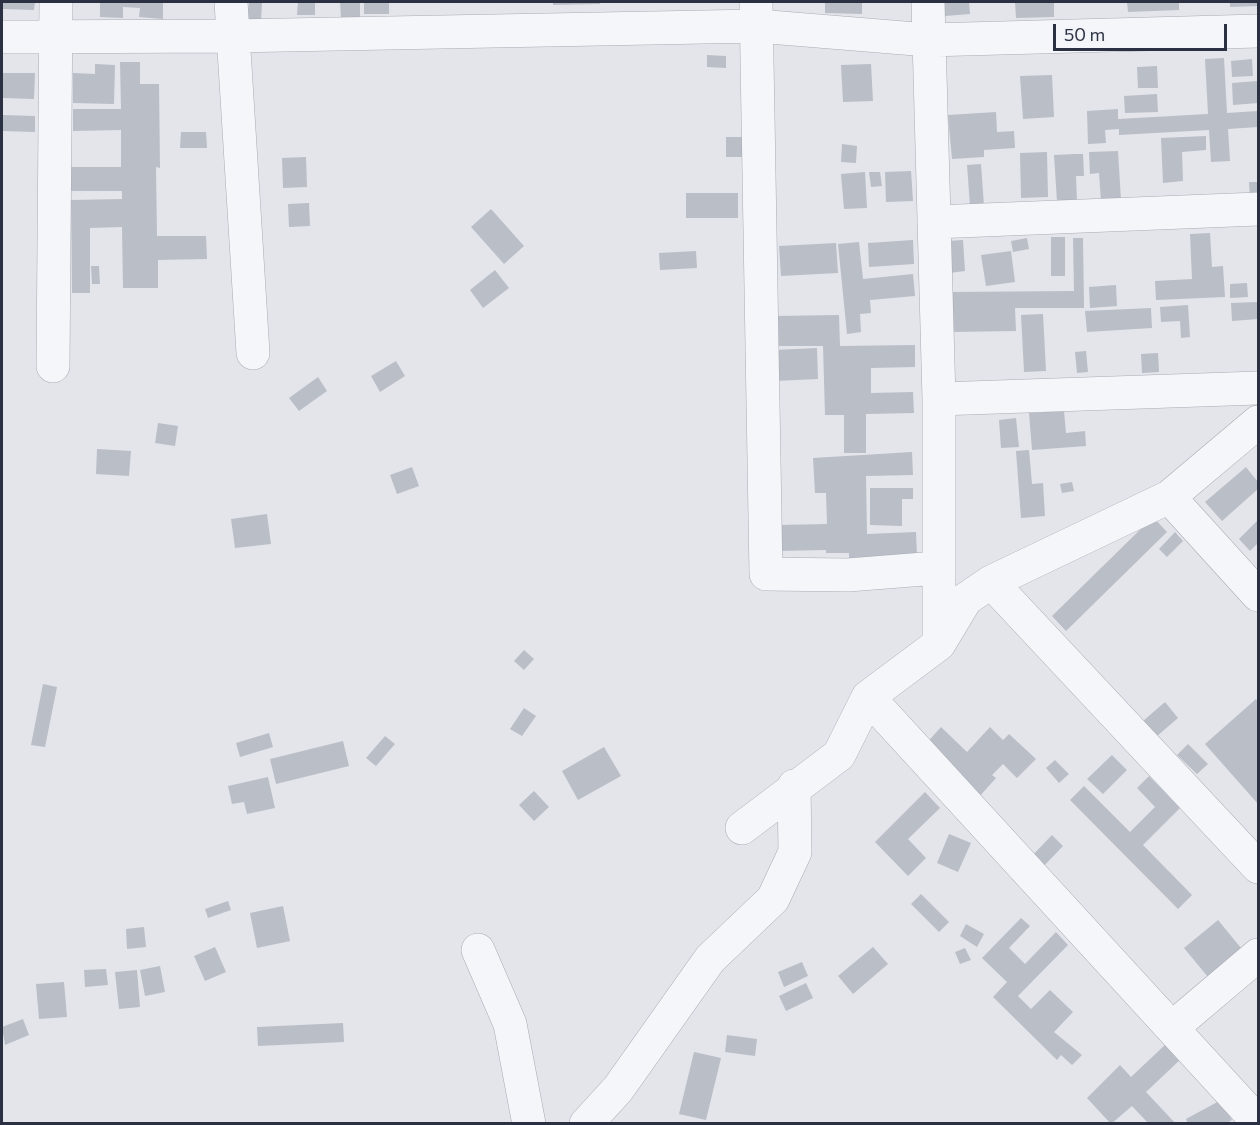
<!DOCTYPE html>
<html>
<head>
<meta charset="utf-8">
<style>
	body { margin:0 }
	#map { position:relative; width:1260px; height:1125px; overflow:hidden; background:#e3e5eb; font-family:Commissioner,sans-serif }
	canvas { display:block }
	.frame { position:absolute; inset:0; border:3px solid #2b3142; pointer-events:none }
	.scale { position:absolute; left:1053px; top:24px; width:174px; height:27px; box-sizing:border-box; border:3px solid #2b3142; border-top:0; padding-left:8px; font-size:18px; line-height:21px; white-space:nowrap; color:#2b3142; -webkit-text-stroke:4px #f2f4f8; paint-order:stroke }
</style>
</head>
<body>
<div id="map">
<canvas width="1260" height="1125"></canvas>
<div class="frame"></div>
<div class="scale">50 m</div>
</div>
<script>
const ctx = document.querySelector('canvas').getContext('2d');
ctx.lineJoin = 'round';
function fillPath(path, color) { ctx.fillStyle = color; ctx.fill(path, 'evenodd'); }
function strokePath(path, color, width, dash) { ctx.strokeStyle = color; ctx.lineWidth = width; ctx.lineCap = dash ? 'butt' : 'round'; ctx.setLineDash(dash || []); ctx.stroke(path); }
fillPath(new Path2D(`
	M 2,2 L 35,2 L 34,10 L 2,9 Z
	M 100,2 L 163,2 L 163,19 L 139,17 L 140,8 L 123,7 L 123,18 L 100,17 Z
	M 249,2 L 262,2 L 261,21 L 247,20 Z
	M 298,2 L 315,2 L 315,15 L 297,15 Z
	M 340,2 L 360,2 L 360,17 L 341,18 Z
	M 364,2 L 389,2 L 389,14 L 364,14 Z
	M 553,2 L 600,2 L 600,4 L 553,5 Z
	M 825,2 L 862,2 L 862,14 L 825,13 Z
	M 944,2 L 969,2 L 970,14 L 945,16 Z
	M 1015,2 L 1054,2 L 1054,17 L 1016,18 Z
	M 1127,2 L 1179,2 L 1179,10 L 1128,12 Z
	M 1230,2 L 1258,2 L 1258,6 L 1230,7 Z
	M 707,55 L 726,56 L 726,68 L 707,67 Z
	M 1224,58 L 1227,113 L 1258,111 L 1258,127 L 1228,129 L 1230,161 L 1211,162 L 1209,130 L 1119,135 L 1119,129 L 1105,130 L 1106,143 L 1088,144 L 1087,111 L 1118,109 L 1118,119 L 1208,114 L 1205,59 Z
	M 1252,59 L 1253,76 L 1232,77 L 1231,61 Z
	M 120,62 L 140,62 L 140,84 L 159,84 L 160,168 L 156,167 L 157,236 L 206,236 L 207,259 L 158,260 L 158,288 L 123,288 L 122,227 L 90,228 L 90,293 L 72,293 L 71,200 L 122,199 L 122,191 L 71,191 L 70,167 L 121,167 L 121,130 L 73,131 L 73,109 L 121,109 Z
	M 95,64 L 115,65 L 114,104 L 73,103 L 73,73 L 95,74 Z
	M 871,64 L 873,101 L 843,102 L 841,65 Z
	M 1157,66 L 1158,88 L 1138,88 L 1137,67 Z
	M 2,73 L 35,73 L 34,99 L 2,98 Z
	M 1052,75 L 1054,117 L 1023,119 L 1020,76 Z
	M 1258,81 L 1258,103 L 1233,105 L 1232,83 Z
	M 1157,94 L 1158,112 L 1125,113 L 1124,96 Z
	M 996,112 L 997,132 L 1014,131 L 1015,148 L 984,150 L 984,157 L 952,159 L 948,115 Z
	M 2,115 L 35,116 L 35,132 L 2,131 Z
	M 181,132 L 206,132 L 207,148 L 180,148 Z
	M 1206,136 L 1206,150 L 1182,152 L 1183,181 L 1163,183 L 1161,138 Z
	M 726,137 L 742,137 L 742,157 L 726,157 Z
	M 842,144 L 857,146 L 856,163 L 841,162 Z
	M 1118,151 L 1121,200 L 1101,201 L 1099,173 L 1090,174 L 1089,152 Z
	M 1047,152 L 1048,197 L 1021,198 L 1020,153 Z
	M 1075,154 L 1083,154 L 1084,176 L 1076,176 L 1077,201 L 1057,202 L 1054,155 Z
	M 306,157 L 307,187 L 283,188 L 282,158 Z
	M 981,164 L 984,206 L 970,206 L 967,165 Z
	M 911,171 L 913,201 L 886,202 L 885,172 Z
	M 865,172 L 867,208 L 844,209 L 841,174 Z
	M 869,172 L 880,172 L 882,186 L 871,187 Z
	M 1249,182 L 1258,182 L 1258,198 L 1250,199 Z
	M 686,193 L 738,193 L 738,218 L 686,218 Z
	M 309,203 L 310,226 L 289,227 L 288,204 Z
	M 491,209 L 524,246 L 504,264 L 471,227 Z
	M 1210,233 L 1212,267 L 1223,266 L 1225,297 L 1156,300 L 1155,281 L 1192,279 L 1190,234 Z
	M 1051,237 L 1065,237 L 1065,276 L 1051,276 Z
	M 1027,238 L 1029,249 L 1013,252 L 1011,241 Z
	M 1073,238 L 1083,238 L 1084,308 L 1015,308 L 1016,331 L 951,332 L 951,292 L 1074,291 Z
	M 913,240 L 914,264 L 869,267 L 868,243 Z
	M 963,240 L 965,271 L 949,273 L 947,241 Z
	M 859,242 L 863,279 L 913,274 L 915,296 L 870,300 L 871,313 L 860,314 L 861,332 L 847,334 L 838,244 Z
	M 836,243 L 838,273 L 781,276 L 779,246 Z
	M 696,251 L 697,268 L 660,270 L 659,253 Z
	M 1011,251 L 1015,282 L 986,286 L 981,255 Z
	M 91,266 L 99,266 L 100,284 L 92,284 Z
	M 495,270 L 509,288 L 483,308 L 470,290 Z
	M 1247,283 L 1248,297 L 1230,298 L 1230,284 Z
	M 1116,285 L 1117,306 L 1090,308 L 1089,287 Z
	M 1258,302 L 1258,319 L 1232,321 L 1231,303 Z
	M 1188,305 L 1190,337 L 1181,338 L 1180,321 L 1161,322 L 1160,307 Z
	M 1151,308 L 1152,328 L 1087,332 L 1085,311 Z
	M 1043,314 L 1046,371 L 1024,372 L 1021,315 Z
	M 839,315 L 840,346 L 915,345 L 915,367 L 871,368 L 871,393 L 913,392 L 914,413 L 866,414 L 866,453 L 844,453 L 844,415 L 825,415 L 823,346 L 775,346 L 774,316 Z
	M 817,348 L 818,379 L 775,381 L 774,350 Z
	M 1086,351 L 1088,372 L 1077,373 L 1075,352 Z
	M 1158,353 L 1159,372 L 1142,373 L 1141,354 Z
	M 396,361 L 405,376 L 380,392 L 371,376 Z
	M 318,377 L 327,391 L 299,411 L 289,398 Z
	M 1064,411 L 1066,433 L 1085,431 L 1086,446 L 1032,450 L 1029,413 Z
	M 1016,418 L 1019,447 L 1001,448 L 999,420 Z
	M 158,423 L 178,426 L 175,446 L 155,443 Z
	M 97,449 L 131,451 L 129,476 L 96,474 Z
	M 1029,450 L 1032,484 L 1043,483 L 1045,516 L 1021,518 L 1016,451 Z
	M 912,452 L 913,475 L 866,476 L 867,534 L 916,532 L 917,556 L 849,558 L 849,553 L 826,553 L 826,550 L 778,551 L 777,525 L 827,524 L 826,493 L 815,493 L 813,458 Z
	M 412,467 L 419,486 L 397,494 L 390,475 Z
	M 1246,467 L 1258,482 L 1258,489 L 1222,521 L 1205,502 Z
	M 1072,482 L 1074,491 L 1062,493 L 1060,484 Z
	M 870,488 L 913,488 L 913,499 L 902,499 L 902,526 L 870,525 Z
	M 267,514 L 271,544 L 235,548 L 231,519 Z
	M 1153,517 L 1167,532 L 1066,631 L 1052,616 Z
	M 1258,520 L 1258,543 L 1250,551 L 1239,539 Z
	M 1175,532 L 1183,541 L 1167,557 L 1159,549 Z
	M 524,650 L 534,659 L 524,670 L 514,661 Z
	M 43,684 L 57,687 L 45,747 L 31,745 Z
	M 1256,699 L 1258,702 L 1258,804 L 1205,744 Z
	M 1165,702 L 1178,718 L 1156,737 L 1143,721 Z
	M 524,708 L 536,716 L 522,736 L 510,729 Z
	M 941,727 L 967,752 L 990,727 L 1003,740 L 1009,734 L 1036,759 L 1017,778 L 1003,764 L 992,775 L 996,778 L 979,797 L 924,746 Z
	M 269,733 L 273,747 L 240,757 L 236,743 Z
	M 385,736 L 395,744 L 376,766 L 366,758 Z
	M 343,741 L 349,766 L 276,784 L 270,759 Z
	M 1188,744 L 1208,764 L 1197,774 L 1177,755 Z
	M 604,747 L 621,776 L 578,800 L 562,771 Z
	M 1112,755 L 1127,770 L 1103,794 L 1087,779 Z
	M 1055,760 L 1069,774 L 1059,783 L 1046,768 Z
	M 1149,776 L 1180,808 L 1143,845 L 1192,895 L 1178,909 L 1070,800 L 1084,786 L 1130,832 L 1155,807 L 1137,788 Z
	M 268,777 L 275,808 L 247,814 L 244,802 L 232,804 L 228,786 Z
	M 534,791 L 549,807 L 534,821 L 519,805 Z
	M 925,792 L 940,808 L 908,839 L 926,858 L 908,876 L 875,842 Z
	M 949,834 L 971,843 L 958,872 L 937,863 Z
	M 1052,835 L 1063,846 L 1040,870 L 1029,859 Z
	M 921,894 L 949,922 L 939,932 L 911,904 Z
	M 228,901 L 231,910 L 208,918 L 205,909 Z
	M 283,906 L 290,941 L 257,948 L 250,913 Z
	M 1021,918 L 1030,926 L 1009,948 L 1025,964 L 1056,932 L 1068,945 L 1018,996 L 1031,1009 L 1050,990 L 1073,1012 L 1054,1032 L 1082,1055 L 1072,1065 L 1061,1055 L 1057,1060 L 993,997 L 1007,982 L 982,958 Z
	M 1218,920 L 1241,948 L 1208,977 L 1184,948 Z
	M 966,924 L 984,934 L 977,947 L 960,936 Z
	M 144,927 L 146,947 L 127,949 L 126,929 Z
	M 215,947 L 226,972 L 205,981 L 194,956 Z
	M 873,947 L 888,964 L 853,994 L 838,976 Z
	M 965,948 L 971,960 L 960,964 L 955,952 Z
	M 802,962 L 808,976 L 784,987 L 778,972 Z
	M 160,966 L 165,992 L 145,996 L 140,970 Z
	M 106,969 L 108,985 L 85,987 L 84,970 Z
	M 137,970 L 140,1007 L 119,1009 L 115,972 Z
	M 64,982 L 67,1017 L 39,1019 L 36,984 Z
	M 806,983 L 813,998 L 786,1011 L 779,996 Z
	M 23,1019 L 29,1035 L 5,1045 L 2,1027 Z
	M 343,1023 L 344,1042 L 258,1046 L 257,1027 Z
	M 727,1035 L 757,1039 L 755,1056 L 725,1052 Z
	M 1167,1043 L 1182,1058 L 1146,1092 L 1176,1124 L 1149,1124 L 1132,1106 L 1111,1124 L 1087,1098 L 1120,1065 L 1131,1077 Z
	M 694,1052 L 721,1058 L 706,1120 L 679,1114 Z
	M 1221,1100 L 1232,1120 L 1225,1124 L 1188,1124 L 1186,1119 Z`), '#babec7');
const minor = new Path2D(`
	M 231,2 L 253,353
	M 756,2 L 766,574 L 848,575 L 937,568
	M 928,2 L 939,399 L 939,644
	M 2,37 L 232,36 L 757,26 L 928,40 L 1258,31
	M 934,222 L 1258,209
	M 53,366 L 56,2
	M 939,399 L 1258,388
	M 1258,422 L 1169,497 L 1258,595
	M 991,582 L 1258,867
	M 868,697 L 1258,1122
	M 742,828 L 839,755 L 868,697 L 939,644 L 966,599 L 991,582 L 1169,497
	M 478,950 L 510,1024 L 529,1124
	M 1173,1027 L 1258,955
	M 586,1124 L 618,1089 L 710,959 L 773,899 L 795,852 L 794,786`);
strokePath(minor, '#a8abb5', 34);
strokePath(minor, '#f5f6f9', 33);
</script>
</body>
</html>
